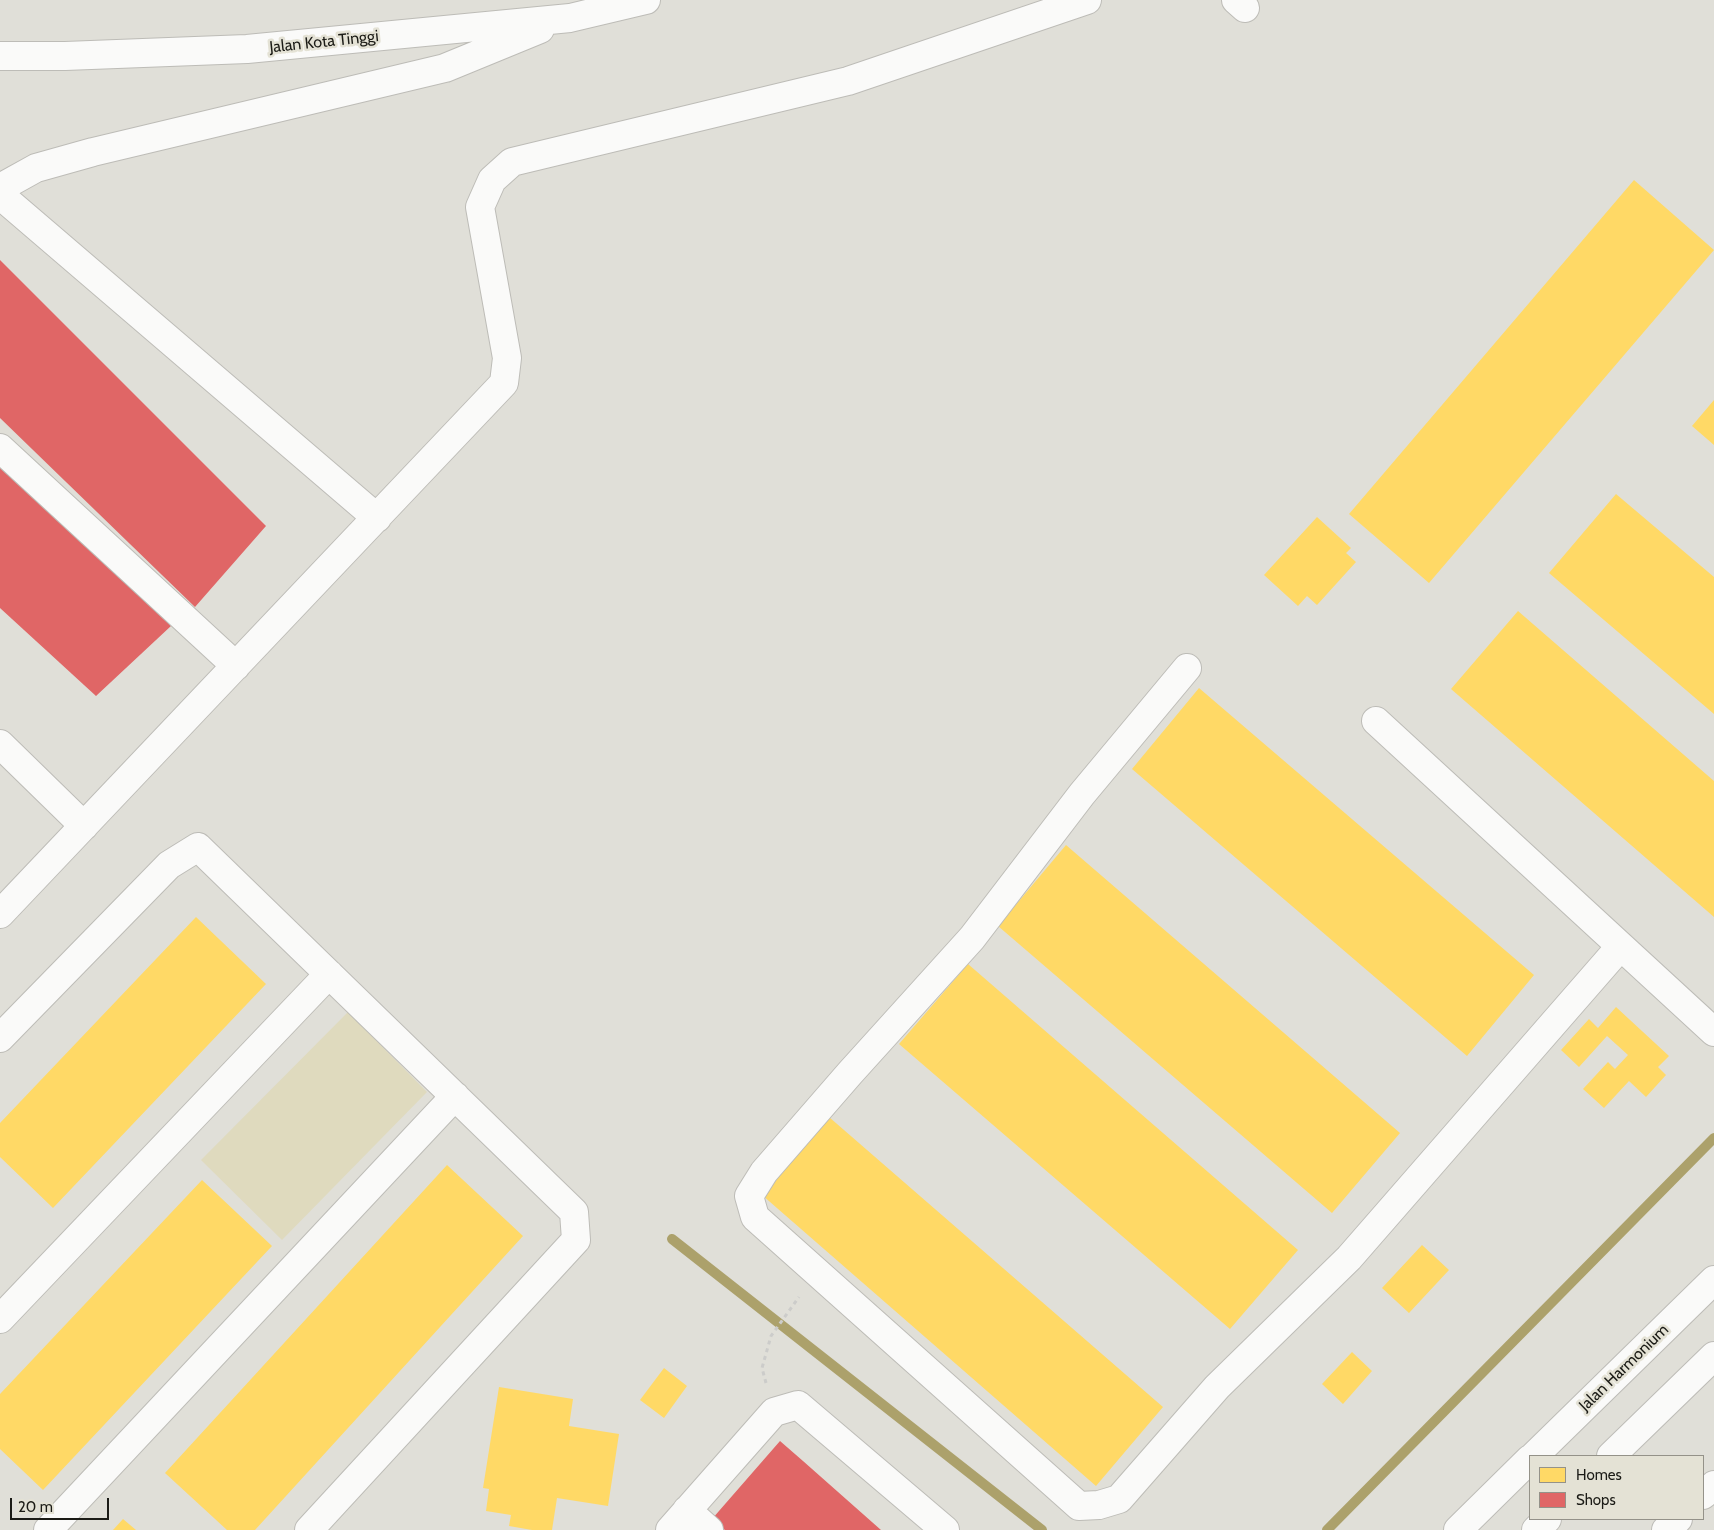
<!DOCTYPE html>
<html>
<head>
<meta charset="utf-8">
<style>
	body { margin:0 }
	#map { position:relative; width:1714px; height:1530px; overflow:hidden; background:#e0dfd8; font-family:Cabin,sans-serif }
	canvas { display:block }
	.legend { position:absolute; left:1529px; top:1455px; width:175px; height:65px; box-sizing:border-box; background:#e4e2d5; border:1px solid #949289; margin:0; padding:6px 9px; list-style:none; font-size:15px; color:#1b1b16 }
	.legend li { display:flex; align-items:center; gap:10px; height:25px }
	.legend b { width:25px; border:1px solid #949289 }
	.scale { position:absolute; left:10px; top:1498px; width:99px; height:22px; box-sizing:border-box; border:2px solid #1b1b16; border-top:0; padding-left:6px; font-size:15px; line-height:18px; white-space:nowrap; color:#1b1b16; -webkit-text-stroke:4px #e4e2d5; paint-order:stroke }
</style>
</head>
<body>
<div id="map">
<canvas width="1714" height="1530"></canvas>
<ul class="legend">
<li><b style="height:14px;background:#ffd966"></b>Homes</li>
<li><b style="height:14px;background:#e06666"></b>Shops</li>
</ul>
<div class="scale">20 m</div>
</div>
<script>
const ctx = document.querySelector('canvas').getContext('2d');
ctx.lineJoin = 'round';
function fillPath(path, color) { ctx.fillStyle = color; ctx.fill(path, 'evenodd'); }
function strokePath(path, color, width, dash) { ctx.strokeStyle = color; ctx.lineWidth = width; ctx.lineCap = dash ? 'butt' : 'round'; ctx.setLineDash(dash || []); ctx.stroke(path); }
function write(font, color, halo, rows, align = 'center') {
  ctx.font = font + ' Cabin,sans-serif'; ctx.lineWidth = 5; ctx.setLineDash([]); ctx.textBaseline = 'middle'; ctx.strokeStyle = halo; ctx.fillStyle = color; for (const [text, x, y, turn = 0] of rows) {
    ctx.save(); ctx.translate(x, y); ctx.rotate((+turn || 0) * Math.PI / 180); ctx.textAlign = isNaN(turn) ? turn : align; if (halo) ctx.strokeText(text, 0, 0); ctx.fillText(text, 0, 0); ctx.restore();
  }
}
fillPath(new Path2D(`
	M 348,1012 L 427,1092 L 282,1240 L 201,1160 Z`), '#dfdabe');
fillPath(new Path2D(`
	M 1634,180 L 1714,250 L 1429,583 L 1349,514 Z
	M 1714,400 L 1714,445 L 1692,426 Z
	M 1616,494 L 1714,577 L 1714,714 L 1549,573 Z
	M 1317,517 L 1351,548 L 1346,553 L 1356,562 L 1317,605 L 1307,596 L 1298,606 L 1264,575 Z
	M 1518,611 L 1714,781 L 1714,917 L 1451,689 Z
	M 1199,688 L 1534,975 L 1467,1056 L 1132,769 Z
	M 1066,845 L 1400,1133 L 1332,1213 L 998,926 Z
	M 196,917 L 266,984 L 53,1208 L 0,1157 L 0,1123 Z
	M 968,964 L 1298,1250 L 1230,1329 L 899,1044 Z
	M 1616,1007 L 1669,1056 L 1658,1067 L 1666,1075 L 1646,1097 L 1629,1081 L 1604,1108 L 1583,1089 L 1608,1062 L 1615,1069 L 1628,1055 L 1607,1036 L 1579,1067 L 1561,1050 L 1589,1019 L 1598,1028 Z
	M 829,1117 L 1163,1407 L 1096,1486 L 762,1195 Z
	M 447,1165 L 523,1236 L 255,1530 L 227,1530 L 165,1473 Z
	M 202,1180 L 272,1246 L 43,1490 L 0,1449 L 0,1394 Z
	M 1422,1245 L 1449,1270 L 1409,1313 L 1382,1288 Z
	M 1352,1352 L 1372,1371 L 1343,1404 L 1322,1384 Z
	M 664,1368 L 687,1386 L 664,1418 L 640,1400 Z
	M 499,1387 L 573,1399 L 569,1426 L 619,1434 L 608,1506 L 557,1498 L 552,1530 L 532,1530 L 509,1526 L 511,1515 L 486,1511 L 489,1489 L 483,1488 Z
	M 123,1519 L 136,1530 L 113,1530 Z`), '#ffd966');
fillPath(new Path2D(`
	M 0,260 L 266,526 L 195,607 L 0,418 Z
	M 0,462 L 171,626 L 96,696 L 0,608 Z
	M 780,1441 L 803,1461 L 881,1530 L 725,1530 L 712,1519 Z`), '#e06666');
strokePath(new Path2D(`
	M 672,1239 L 1042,1530
	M 1327,1530 L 1714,1138`), '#aca16b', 10);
const minor = new Path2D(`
	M 1236,0 L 1245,8
	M 0,195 L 377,518
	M 0,448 L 236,666
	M 1187,668 L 1082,794 L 972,938 L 850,1073 L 764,1172 L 749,1196 L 755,1217 L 1079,1506 L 1099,1505 L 1119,1499 L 1217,1387 L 1349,1258 L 1620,947
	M 1376,721 L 1714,1032
	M 0,744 L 84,826
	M 0,914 L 504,383 L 507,358 L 480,207 L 492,180 L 512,162 L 848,81 L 1087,0
	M 0,1038 L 169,865 L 198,847 L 574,1212 L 576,1240 L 309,1530
	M 0,1319 L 329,974
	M 1703,1495 L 1714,1485
	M 687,1510 L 709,1530
	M 48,1530 L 455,1096
	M 670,1530 L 774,1412 L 798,1405 L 945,1530
	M 1666,1530 L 1678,1519`);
const major = new Path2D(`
	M 1534,1456 L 1714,1280
	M 1611,1456 L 1714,1356
	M 1458,1530 L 1530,1459
	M 1536,1530 L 1547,1519`);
const highway = new Path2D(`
	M 0,56 L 65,56 L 247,49 L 570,18 L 646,0
	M 0,188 L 36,168 L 93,152 L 445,68 L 540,29`);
strokePath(minor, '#bdbcb7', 30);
strokePath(major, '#bdbcb7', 30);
strokePath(highway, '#bdbcb7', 30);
strokePath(new Path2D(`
	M 766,1383 L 762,1368 L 771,1336 L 799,1297`), '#ccccca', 3, [4, 4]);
strokePath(minor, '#fafaf9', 28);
strokePath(major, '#fafaf9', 28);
strokePath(highway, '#fafaf9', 28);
write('16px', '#1b1b16', '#e4e2d5', [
	["Jalan Kota Tinggi",324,42,-6],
	["Jalan Harmonium",1624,1368,-44]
]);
</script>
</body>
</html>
